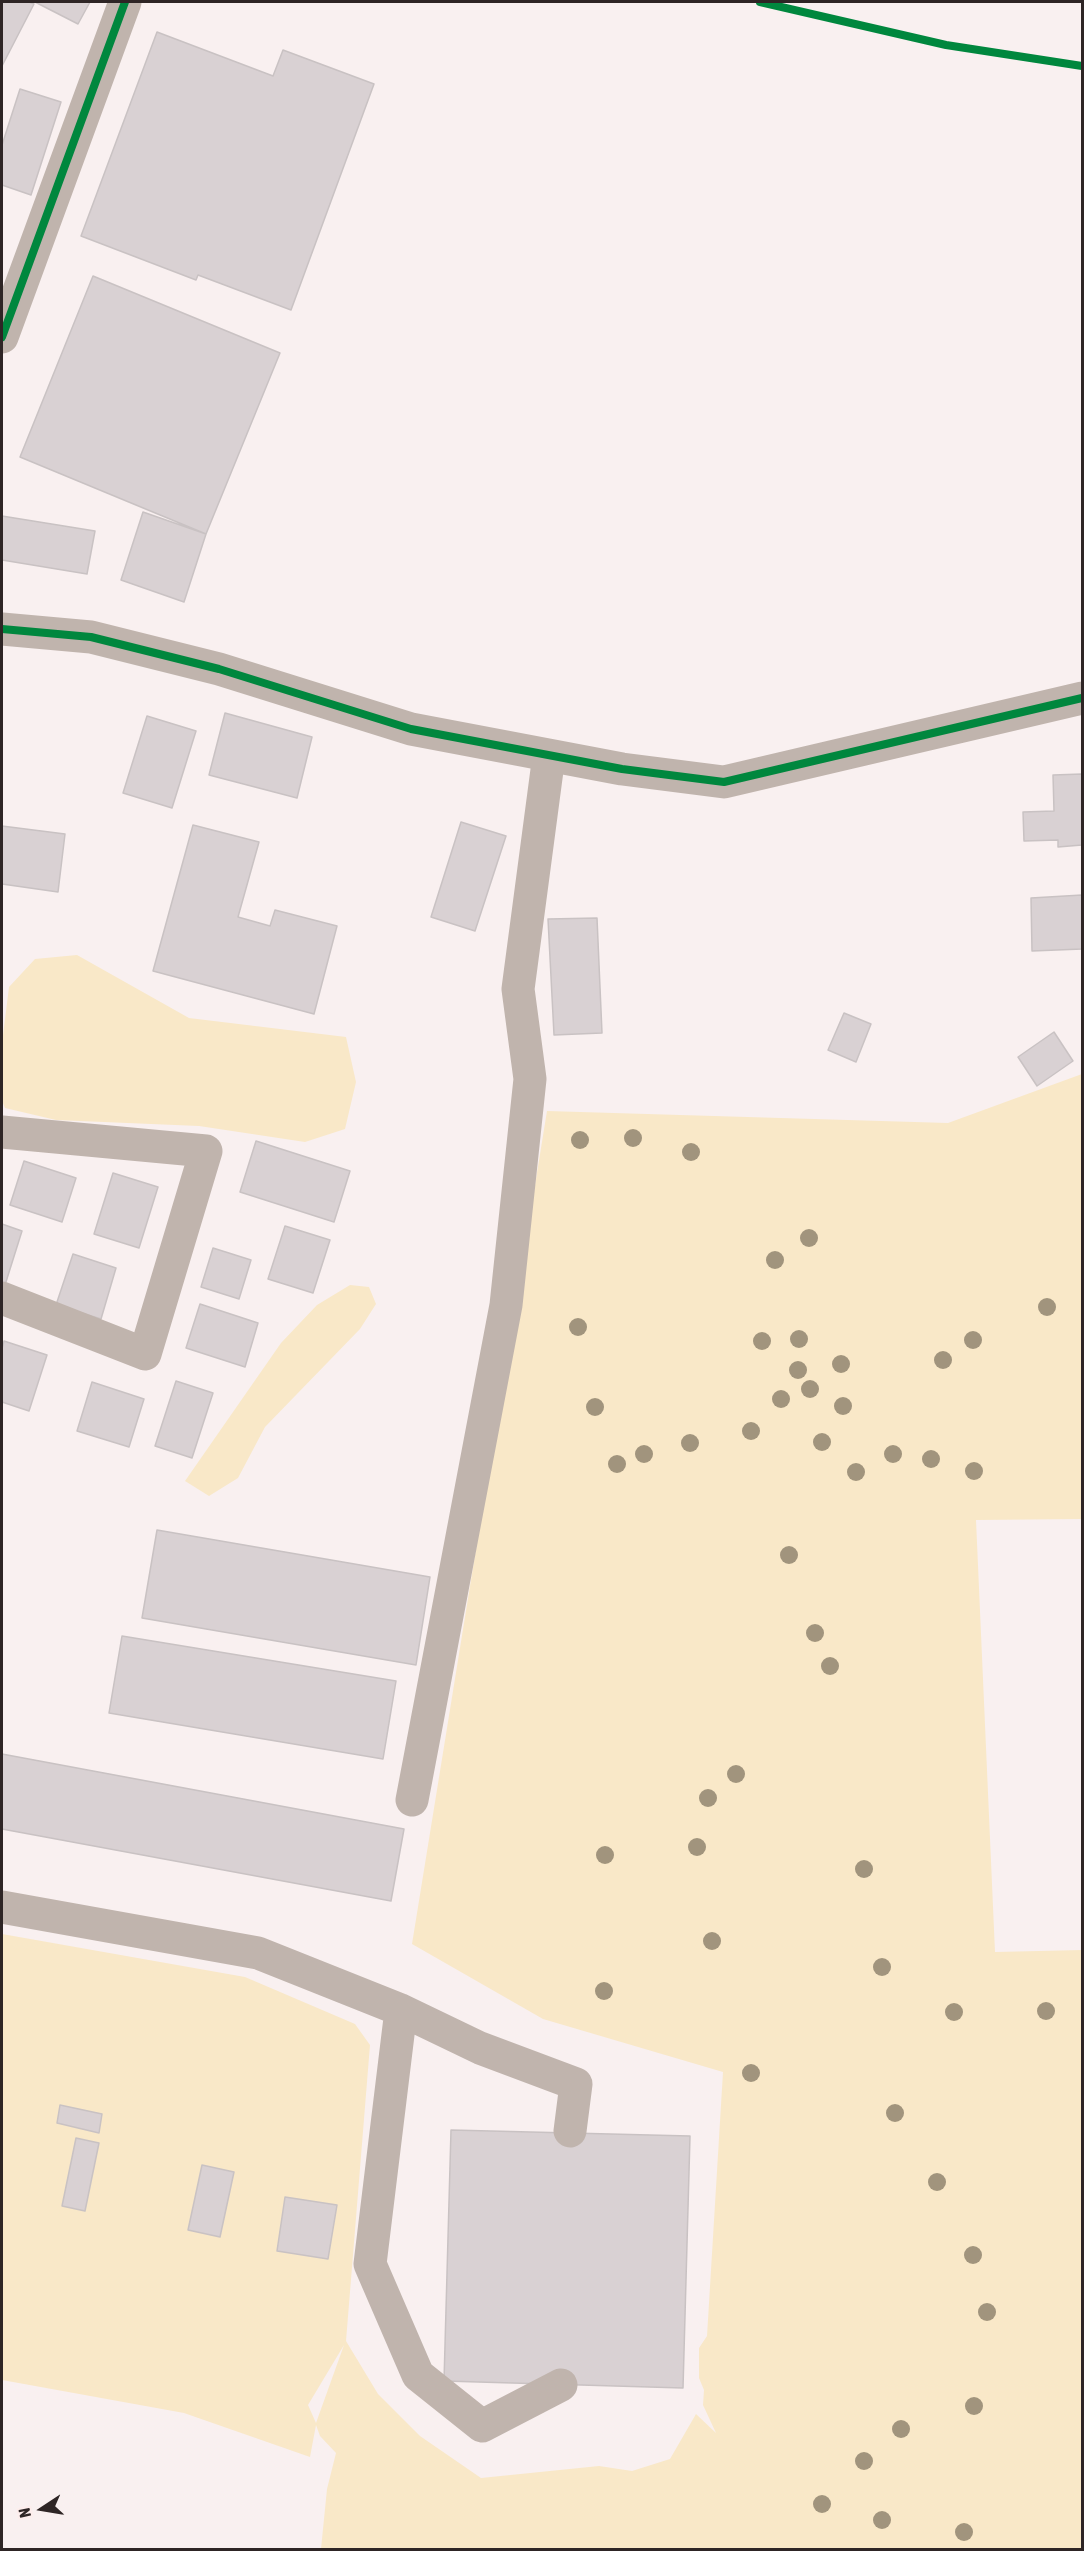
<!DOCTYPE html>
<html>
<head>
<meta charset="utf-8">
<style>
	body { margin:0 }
	#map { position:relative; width:1084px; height:2551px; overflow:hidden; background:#f9f0f0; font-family:"Asap Condensed",sans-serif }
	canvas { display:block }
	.frame { position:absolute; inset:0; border:3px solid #2e2525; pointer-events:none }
	.north { position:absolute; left:12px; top:2479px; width:60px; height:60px; -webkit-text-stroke:4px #fdedec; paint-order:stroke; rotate:258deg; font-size:16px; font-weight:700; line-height:24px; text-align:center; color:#2e2525 }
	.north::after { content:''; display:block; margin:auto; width:21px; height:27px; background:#2e2525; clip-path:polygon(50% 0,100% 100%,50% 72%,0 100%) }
</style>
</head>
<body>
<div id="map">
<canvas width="1084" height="2551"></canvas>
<div class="frame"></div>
<div class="north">N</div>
</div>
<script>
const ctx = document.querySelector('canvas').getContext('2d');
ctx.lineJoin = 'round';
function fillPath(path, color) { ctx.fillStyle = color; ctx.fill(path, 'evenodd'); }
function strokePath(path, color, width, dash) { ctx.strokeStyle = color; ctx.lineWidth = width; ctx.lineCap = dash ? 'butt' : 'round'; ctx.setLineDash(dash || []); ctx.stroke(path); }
fillPath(new Path2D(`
	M 77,955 L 189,1018 L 346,1037 L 356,1082 L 345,1129 L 305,1142 L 199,1126 L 56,1120 L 5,1108 L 2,1101 L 2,1043 L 9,987 L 35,959 Z
	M 1082,1074 L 1082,1519 L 976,1520 L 995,1952 L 1082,1950 L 1082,2549 L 321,2549 L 327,2489 L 336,2453 L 320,2436 L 316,2425 L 310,2457 L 184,2413 L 2,2380 L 2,1934 L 245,1977 L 355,2024 L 370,2045 L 346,2341 L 378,2394 L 420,2436 L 481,2478 L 599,2466 L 632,2471 L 670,2459 L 696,2414 L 716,2433 L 703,2405 L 704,2390 L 699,2378 L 699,2348 L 707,2336 L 723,2072 L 543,2019 L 412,1944 L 547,1111 L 948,1123 ZM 344,2345 L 316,2423 L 308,2405 Z
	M 350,1285 L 369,1287 L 376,1304 L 360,1329 L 265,1427 L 238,1478 L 209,1496 L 185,1481 L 281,1343 L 317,1305 Z`), '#f9e8c8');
const building = new Path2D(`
	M 2,2 L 29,2 L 34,4 L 2,66 Z
	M 35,2 L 90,2 L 78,24 Z
	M 157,32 L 273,76 L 283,50 L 374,84 L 291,310 L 198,275 L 196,280 L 81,236 Z
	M 20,89 L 61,102 L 31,195 L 2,185 L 2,145 Z
	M 93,276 L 280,353 L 206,534 L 20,457 Z
	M 143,512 L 206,534 L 184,602 L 121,580 Z
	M 2,516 L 95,531 L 87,574 L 2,560 Z
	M 225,713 L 312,737 L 297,798 L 209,775 Z
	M 147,716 L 196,731 L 172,808 L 123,793 Z
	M 1082,774 L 1082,845 L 1058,847 L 1058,840 L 1024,841 L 1023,812 L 1054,811 L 1053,775 Z
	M 461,822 L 506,836 L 475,931 L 431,917 Z
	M 193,825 L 259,842 L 238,917 L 270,926 L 275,910 L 337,926 L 314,1014 L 153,971 Z
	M 2,826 L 65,834 L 58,892 L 2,884 Z
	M 1082,895 L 1082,949 L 1032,951 L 1031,898 Z
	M 597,918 L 602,1033 L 554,1035 L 548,919 Z
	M 844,1013 L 871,1024 L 856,1062 L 828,1050 Z
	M 1054,1032 L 1073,1061 L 1037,1086 L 1018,1057 Z
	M 256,1141 L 350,1171 L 334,1222 L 240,1192 Z
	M 24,1161 L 76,1178 L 62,1222 L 10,1205 Z
	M 113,1173 L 158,1187 L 139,1248 L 94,1234 Z
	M 2,1224 L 22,1231 L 5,1285 L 2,1284 Z
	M 285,1226 L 330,1240 L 313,1293 L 268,1279 Z
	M 213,1248 L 251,1260 L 239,1299 L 201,1287 Z
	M 73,1254 L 116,1268 L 101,1319 L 56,1305 Z
	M 200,1304 L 258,1323 L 245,1367 L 186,1348 Z
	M 4,1341 L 47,1355 L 29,1411 L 2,1402 L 2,1349 Z
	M 176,1381 L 213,1393 L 192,1458 L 155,1446 Z
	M 92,1382 L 144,1399 L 129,1447 L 77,1431 Z
	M 157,1530 L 430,1577 L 416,1665 L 142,1618 Z
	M 122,1636 L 396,1681 L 383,1759 L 109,1713 Z
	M 2,1754 L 404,1829 L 391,1901 L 2,1829 Z
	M 60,2105 L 102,2114 L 99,2133 L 57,2123 Z
	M 451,2130 L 690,2136 L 683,2388 L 444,2381 Z
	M 76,2138 L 99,2143 L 85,2211 L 62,2206 Z
	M 202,2165 L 234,2172 L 220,2237 L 188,2230 Z
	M 285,2197 L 337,2205 L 328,2259 L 277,2251 Z`);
fillPath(building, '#d9d1d3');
strokePath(building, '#c9c2c3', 1.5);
strokePath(new Path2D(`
	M 2,337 L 125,2
	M 2,629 L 91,637 L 219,669 L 411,729 L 622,769 L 724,782 L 1082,698
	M 2,1132 L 206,1151 L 145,1354 L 2,1298
	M 412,1800 L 506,1305 L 530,1079 L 518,989 L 549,755
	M 2,1907 L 258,1953 L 401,2010 L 480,2048 L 576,2084 L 570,2131
	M 401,2010 L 370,2264 L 418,2375 L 482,2426 L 561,2385`), '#c0b4ad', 33);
strokePath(new Path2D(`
	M 760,2 L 946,45 L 1082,66
	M 2,337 L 125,2
	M 2,629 L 91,637 L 219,669 L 411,729 L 622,769 L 724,782 L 1082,698`), '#00873e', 8);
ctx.fillStyle = '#a1947d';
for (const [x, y] of [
	[633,1138],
	[580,1140],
	[691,1152],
	[809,1238],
	[775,1260],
	[1047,1307],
	[578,1327],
	[799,1339],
	[973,1340],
	[762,1341],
	[943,1360],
	[841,1364],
	[798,1370],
	[810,1389],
	[781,1399],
	[843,1406],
	[595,1407],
	[751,1431],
	[822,1442],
	[690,1443],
	[644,1454],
	[893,1454],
	[931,1459],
	[617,1464],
	[974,1471],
	[856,1472],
	[789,1555],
	[815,1633],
	[830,1666],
	[736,1774],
	[708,1798],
	[697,1847],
	[605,1855],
	[864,1869],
	[712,1941],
	[882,1967],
	[604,1991],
	[1046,2011],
	[954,2012],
	[751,2073],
	[895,2113],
	[937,2182],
	[973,2255],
	[987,2312],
	[974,2406],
	[901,2429],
	[864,2461],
	[822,2504],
	[882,2520],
	[964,2532]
]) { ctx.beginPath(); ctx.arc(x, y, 9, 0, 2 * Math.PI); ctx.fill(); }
</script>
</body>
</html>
